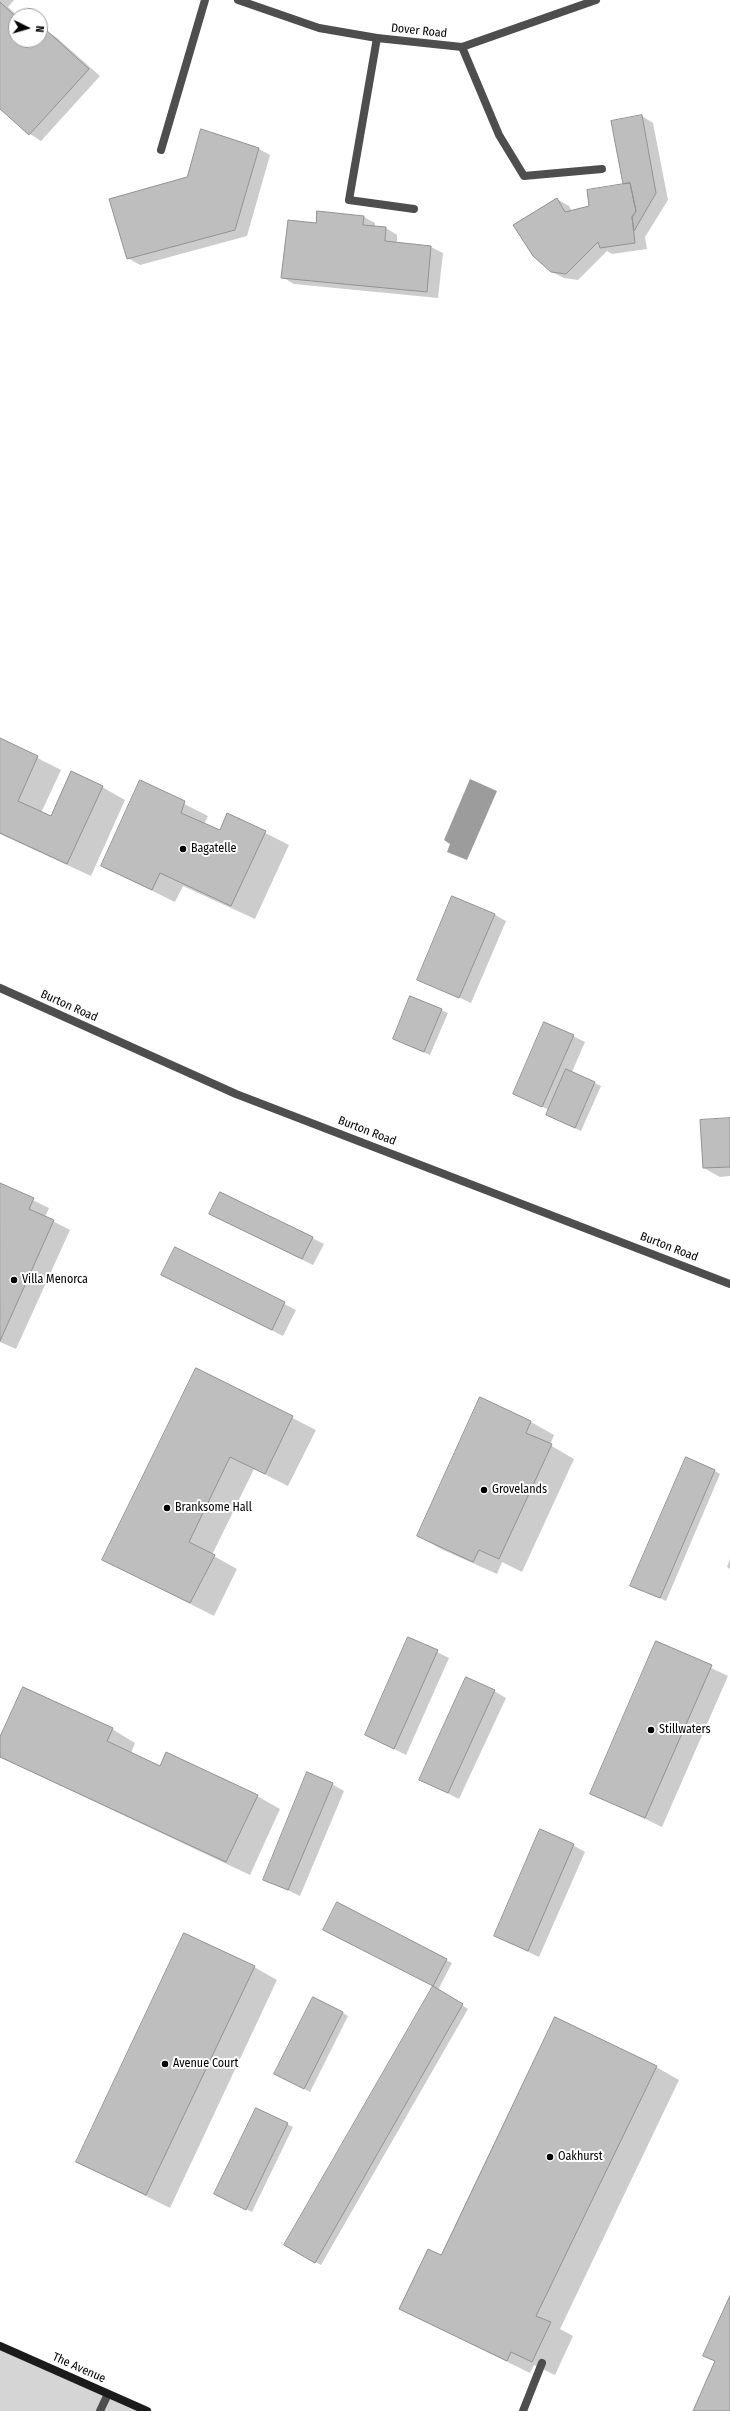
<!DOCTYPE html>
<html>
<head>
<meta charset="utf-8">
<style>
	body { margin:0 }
	#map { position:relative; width:730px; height:2411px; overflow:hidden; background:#fff; font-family:"Fira Sans Condensed",sans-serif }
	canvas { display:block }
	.north { position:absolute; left:8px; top:8px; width:40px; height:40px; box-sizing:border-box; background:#fff; border:1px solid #999; border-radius:50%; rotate:95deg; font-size:11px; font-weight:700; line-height:16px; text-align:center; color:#000 }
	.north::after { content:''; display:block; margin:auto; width:14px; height:18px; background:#000; clip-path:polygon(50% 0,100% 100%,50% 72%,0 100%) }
</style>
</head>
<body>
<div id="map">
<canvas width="730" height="2411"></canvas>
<div class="north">N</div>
</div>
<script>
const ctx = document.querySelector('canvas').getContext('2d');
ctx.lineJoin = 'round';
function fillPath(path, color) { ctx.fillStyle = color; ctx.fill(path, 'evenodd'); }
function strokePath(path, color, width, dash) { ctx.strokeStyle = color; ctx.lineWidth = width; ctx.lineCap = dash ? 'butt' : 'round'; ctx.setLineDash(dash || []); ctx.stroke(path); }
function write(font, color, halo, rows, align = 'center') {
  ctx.font = font + ' "Fira Sans Condensed",sans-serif'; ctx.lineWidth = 4; ctx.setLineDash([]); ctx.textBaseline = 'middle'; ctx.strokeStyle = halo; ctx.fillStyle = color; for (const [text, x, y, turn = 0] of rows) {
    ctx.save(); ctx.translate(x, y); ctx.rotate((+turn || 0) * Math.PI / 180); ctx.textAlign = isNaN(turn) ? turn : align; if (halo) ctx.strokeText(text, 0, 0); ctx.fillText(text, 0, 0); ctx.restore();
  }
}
fillPath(new Path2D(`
	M 0,2346 L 147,2411 L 0,2411 Z`), '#d5d5d5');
fillPath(new Path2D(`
	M 470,779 L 497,791 L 467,860 L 447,852 L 450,844 L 444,840 Z`), '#9c9c9c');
fillPath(new Path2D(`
	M 0,0 L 14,0 L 8,7 L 18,16 L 16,16 L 16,40 L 40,40 L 40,36 L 45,30 L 56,37 L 100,76 L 41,141 L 30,134 L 0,107 Z
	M 642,116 L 653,123 L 668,200 L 645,237 L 647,249 L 612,254 L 607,251 L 578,280 L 564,278 L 552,272 L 557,199 L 569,206 L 572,212 L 590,207 L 624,185 L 613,122 Z
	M 202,130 L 259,149 L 270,155 L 247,236 L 140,265 L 128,258 L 188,178 Z
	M 364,217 L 375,223 L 375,227 L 386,228 L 397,235 L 397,243 L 431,247 L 443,253 L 438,298 L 294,284 L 282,277 L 317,224 Z
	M 0,739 L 61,770 L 41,813 L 52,817 L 102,787 L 125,800 L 91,876 L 0,834 Z
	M 141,782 L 208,816 L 204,824 L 220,832 L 228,814 L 289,845 L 255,919 L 183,886 L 175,902 L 102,866 Z
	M 495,915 L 506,921 L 471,1003 L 418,979 Z
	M 411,998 L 448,1013 L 430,1055 L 394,1039 Z
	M 573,1036 L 585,1042 L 572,1072 L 601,1086 L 581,1131 L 553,1118 L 549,1110 L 515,1093 Z
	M 730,1119 L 730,1176 L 720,1177 L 704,1168 Z
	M 0,1184 L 49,1208 L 45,1217 L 70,1230 L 16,1349 L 0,1342 Z
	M 210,1214 L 312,1238 L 324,1244 L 313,1265 Z
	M 175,1249 L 296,1310 L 283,1336 L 174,1281 Z
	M 196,1369 L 316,1430 L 288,1486 L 254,1469 L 212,1555 L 237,1569 L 214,1616 L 104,1560 Z
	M 531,1422 L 554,1435 L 550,1445 L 574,1459 L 522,1572 L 502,1562 L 497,1574 L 441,1549 L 418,1536 Z
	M 715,1471 L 720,1474 L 666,1601 L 637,1588 Z
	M 730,1559 L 730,1569 L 727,1567 Z
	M 409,1638 L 449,1658 L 406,1755 L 366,1735 Z
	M 657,1642 L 728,1676 L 662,1827 L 591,1793 Z
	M 494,1691 L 506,1698 L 459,1799 L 421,1780 Z
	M 112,1729 L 135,1743 L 131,1753 L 161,1767 L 257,1796 L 280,1809 L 250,1875 L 0,1757 L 0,1739 Z
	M 332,1784 L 344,1791 L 300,1896 L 264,1879 Z
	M 573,1845 L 585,1852 L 539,1957 L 495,1936 Z
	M 330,1933 L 446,1960 L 452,1963 L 438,1990 L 468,2009 L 321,2265 L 285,2245 L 434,1986 Z
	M 254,1967 L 277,1980 L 170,2208 L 77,2162 Z
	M 343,2013 L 348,2016 L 310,2092 L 281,2077 Z
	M 656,2067 L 679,2080 L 560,2329 L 573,2336 L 555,2375 L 534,2365 L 530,2373 L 400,2309 L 441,2256 Z
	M 287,2124 L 293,2127 L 252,2212 L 221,2197 Z`), '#0003');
const building = new Path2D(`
	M 0,2 L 16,17 L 16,40 L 40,40 L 40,35 L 45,29 L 89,69 L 29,135 L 0,109 Z
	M 642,115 L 656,193 L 634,231 L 632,217 L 636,211 L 630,183 L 623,184 L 611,121 Z
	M 201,129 L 259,148 L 235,230 L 127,259 L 109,199 L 187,177 Z
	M 630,183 L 636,211 L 632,217 L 635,243 L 600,248 L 598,242 L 566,274 L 551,272 L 533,256 L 513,225 L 557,198 L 565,212 L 589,206 L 587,190 Z
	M 317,211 L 364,216 L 363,225 L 386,227 L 385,241 L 431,246 L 427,292 L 281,278 L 288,220 L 316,223 Z
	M 0,738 L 38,756 L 18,801 L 51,816 L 71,771 L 103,786 L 67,864 L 0,833 Z
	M 140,780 L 185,801 L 181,813 L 220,830 L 227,813 L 266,831 L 231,906 L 160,873 L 152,890 L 101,866 Z
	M 452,896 L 495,914 L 459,998 L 417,980 Z
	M 410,996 L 442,1009 L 424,1052 L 393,1039 Z
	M 544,1022 L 574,1035 L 542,1107 L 513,1094 Z
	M 566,1069 L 595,1082 L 575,1128 L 546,1115 Z
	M 730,1118 L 730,1167 L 703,1168 L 700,1120 Z
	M 0,1183 L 34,1198 L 29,1209 L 54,1220 L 0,1341 Z
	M 220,1192 L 313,1237 L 302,1259 L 209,1214 Z
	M 175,1247 L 285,1302 L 272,1330 L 161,1275 Z
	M 196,1368 L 293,1416 L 265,1474 L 230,1457 L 189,1542 L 215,1555 L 190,1603 L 102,1560 Z
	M 480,1397 L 531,1421 L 526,1433 L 552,1444 L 499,1559 L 479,1550 L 473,1562 L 417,1536 Z
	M 686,1457 L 715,1470 L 660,1598 L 630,1586 Z
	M 408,1637 L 438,1650 L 394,1749 L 365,1735 Z
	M 656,1641 L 712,1665 L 645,1818 L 590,1794 Z
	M 466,1677 L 495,1690 L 448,1793 L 419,1780 Z
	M 23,1687 L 113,1728 L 107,1741 L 160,1766 L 166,1752 L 258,1795 L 226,1862 L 0,1757 L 0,1737 Z
	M 307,1772 L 333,1783 L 288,1890 L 263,1880 Z
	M 540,1829 L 574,1844 L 528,1951 L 494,1936 Z
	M 337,1902 L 447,1959 L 433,1986 L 323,1930 Z
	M 184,1933 L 255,1966 L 146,2195 L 76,2162 Z
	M 433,1986 L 463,2004 L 315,2263 L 284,2245 Z
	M 313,1997 L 343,2012 L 304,2089 L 274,2074 Z
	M 555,2017 L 657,2066 L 536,2316 L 551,2322 L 532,2362 L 511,2352 L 507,2361 L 399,2309 L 428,2249 L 441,2255 Z
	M 256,2108 L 288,2123 L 246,2210 L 214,2194 Z
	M 730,2296 L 730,2411 L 693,2411 L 715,2361 L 703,2356 Z`);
fillPath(building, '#bebebe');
strokePath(building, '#929292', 1);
strokePath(new Path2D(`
	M 377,38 L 349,200 L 414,209
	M 462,47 L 499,135 L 524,176 L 602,169
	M 161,150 L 205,0
	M 100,2411 L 108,2394
	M 523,2411 L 542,2363`), '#4e4e4e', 8);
strokePath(new Path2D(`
	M 238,0 L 319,28 L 377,38 L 462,47 L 596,0
	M 0,988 L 236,1094 L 730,1284`), '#4e4e4e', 8);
strokePath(new Path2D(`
	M 0,2346 L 147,2411`), '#1b1b1b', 8);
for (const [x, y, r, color] of [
	[183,849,4,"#000"],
	[14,1280,4,"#000"],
	[484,1490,4,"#000"],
	[167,1508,4,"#000"],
	[651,1730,4,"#000"],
	[165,2064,4,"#000"],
	[550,2157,4,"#000"]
]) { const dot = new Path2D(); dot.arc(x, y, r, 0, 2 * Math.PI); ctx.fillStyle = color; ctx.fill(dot); strokePath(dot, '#fff', 1.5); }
write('12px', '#000', '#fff', [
	["Dover Road",419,31,6],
	["Burton Road",69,1006,24],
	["Burton Road",367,1131,21],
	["Burton Road",669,1247,21],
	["The Avenue",79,2368,24]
]);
write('12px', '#000', '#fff', [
	["Bagatelle",191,849],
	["Villa Menorca",22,1280],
	["Grovelands",492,1490],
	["Branksome Hall",175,1508],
	["Stillwaters",659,1730],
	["Avenue Court",173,2064],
	["Oakhurst",558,2157]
], 'left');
</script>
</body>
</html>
